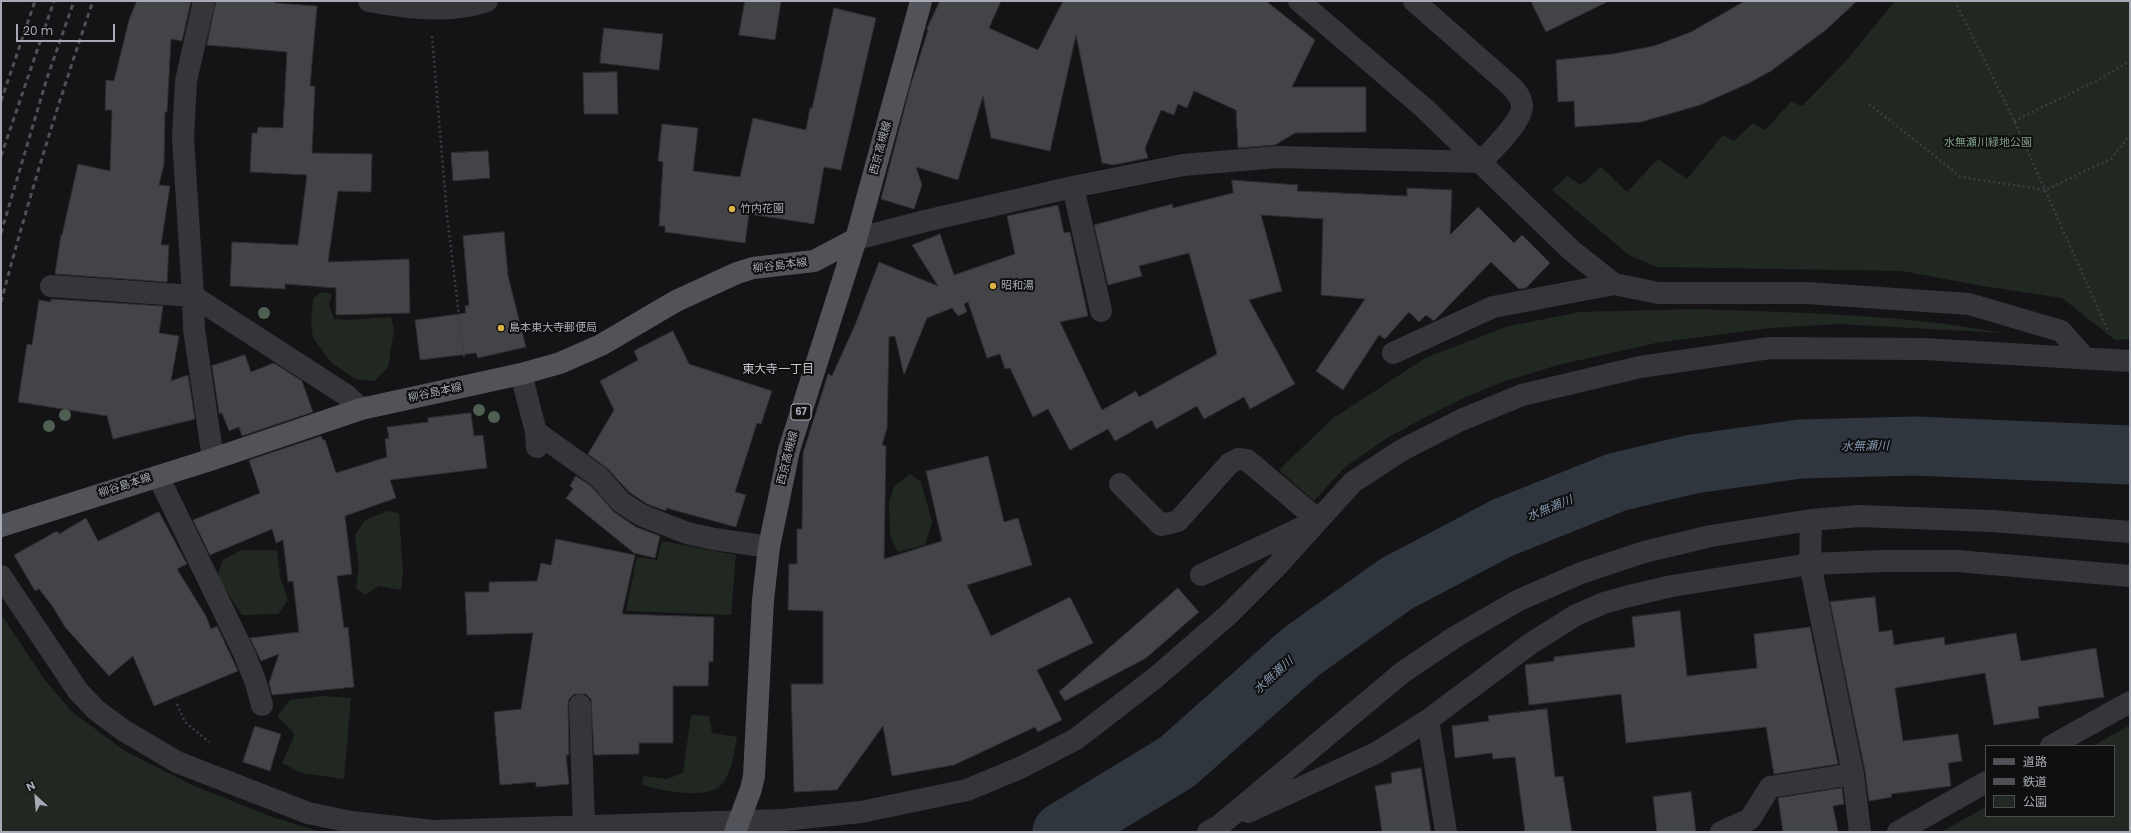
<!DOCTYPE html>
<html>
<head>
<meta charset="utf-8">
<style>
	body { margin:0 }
	#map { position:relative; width:2131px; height:833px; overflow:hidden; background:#141416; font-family:Poppins,"Noto Sans JP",sans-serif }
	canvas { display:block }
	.frame { position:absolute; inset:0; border:2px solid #a7aab4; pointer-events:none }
	.legend { position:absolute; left:1985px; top:745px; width:130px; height:72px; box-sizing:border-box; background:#0f0f10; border:1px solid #4c4d52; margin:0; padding:5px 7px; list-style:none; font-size:12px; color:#a7aab4 }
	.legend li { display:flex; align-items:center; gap:8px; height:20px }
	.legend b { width:20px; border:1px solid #4c4d52 }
	.north { position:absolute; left:16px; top:777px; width:40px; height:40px; -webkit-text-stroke:3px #0f0f10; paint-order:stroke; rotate:334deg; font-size:11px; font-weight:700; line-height:16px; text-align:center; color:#a7aab4 }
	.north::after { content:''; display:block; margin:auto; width:14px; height:18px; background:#a7aab4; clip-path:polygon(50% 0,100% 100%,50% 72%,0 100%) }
	.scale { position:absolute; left:16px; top:24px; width:99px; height:18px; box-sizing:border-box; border:2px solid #a7aab4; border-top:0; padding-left:5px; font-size:12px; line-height:14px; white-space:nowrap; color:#a7aab4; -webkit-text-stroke:3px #0f0f10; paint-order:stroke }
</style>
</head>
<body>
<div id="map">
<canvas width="2131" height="833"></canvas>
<div class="frame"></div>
<ul class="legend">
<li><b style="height:5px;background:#525359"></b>道路</li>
<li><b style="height:5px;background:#4f5055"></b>鉄道</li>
<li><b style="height:11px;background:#212822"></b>公園</li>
</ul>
<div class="north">N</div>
<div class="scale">20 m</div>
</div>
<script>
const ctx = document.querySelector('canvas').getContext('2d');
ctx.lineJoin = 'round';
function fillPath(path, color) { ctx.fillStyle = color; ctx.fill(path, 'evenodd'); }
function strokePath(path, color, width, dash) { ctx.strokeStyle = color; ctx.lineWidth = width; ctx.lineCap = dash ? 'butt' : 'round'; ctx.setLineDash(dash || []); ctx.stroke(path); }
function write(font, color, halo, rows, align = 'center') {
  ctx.font = font + ' Poppins,"Noto Sans JP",sans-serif'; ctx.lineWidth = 4; ctx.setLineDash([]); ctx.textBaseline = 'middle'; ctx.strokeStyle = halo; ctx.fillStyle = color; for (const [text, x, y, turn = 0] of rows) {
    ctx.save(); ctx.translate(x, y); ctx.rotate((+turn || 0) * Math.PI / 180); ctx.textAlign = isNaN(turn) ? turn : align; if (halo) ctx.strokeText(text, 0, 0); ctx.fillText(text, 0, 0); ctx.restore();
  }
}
fillPath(new Path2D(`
	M 1895,1 L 2130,1 L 2130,339 L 2115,340 L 2062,298 L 1983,286 L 1902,271 L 1657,267 L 1629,255 L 1552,190 L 1567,176 L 1581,185 L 1601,167 L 1627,192 L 1658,159 L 1687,179 L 1723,135 L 1734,141 L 1753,123 L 1765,130 L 1791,102 L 1802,106 L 1846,61 Z
	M 322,292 L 332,294 L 329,305 L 334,319 L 347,320 L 391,317 L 394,330 L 388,367 L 375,381 L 355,379 L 331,362 L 313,338 L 311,323 L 313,299 Z
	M 1698,309 C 1800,313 1902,314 2002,333 L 1839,324 L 1770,328 L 1656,343 L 1558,365 L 1499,383 L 1455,402 L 1390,436 L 1345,467 L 1314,501 L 1279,470 L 1332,419 L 1427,357 L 1509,326 L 1580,312 Z
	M 910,474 L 921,482 L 932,522 L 925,545 L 898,552 L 890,536 L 889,503 L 894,487 Z
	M 388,511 L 399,513 L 403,573 L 401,590 L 379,586 L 365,595 L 356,588 L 359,567 L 355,535 L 365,520 Z
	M 662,541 L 736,555 L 731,615 L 626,611 L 637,557 L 657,560 Z
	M 242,550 L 277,550 L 280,577 L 288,600 L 278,614 L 242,615 L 217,577 L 223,560 Z
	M 1,614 L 45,680 L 72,712 L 125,751 L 192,785 L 272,817 L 321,832 L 1,832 Z
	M 321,696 L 351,698 L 344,779 L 301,773 L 282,763 L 295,734 L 277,716 L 290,700 Z
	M 691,715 L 709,716 L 712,733 L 737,737 C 734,753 732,771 722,784 C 709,801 660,790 642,785 L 643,776 L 667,779 L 683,773 Z
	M 2130,725 L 2130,832 L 1941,832 L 1986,807 L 1986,816 L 2114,816 L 2114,746 L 2093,746 Z`), '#212822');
strokePath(new Path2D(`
	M 1062,832 L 1177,762 L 1302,651 L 1396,584 L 1502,528 L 1617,482 L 1693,464 L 1800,449 L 1915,446 L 2130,455`), '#2f363d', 59);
const building = new Path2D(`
	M 137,1 L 191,1 L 182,41 L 171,39 L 167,112 L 165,112 L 164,164 L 159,185 L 170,186 L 161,245 L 169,245 L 167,282 L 55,274 L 61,235 L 62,235 L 78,164 L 110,171 L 112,110 L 105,110 L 106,80 L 114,81 L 129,20 Z
	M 216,1 L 275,1 L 275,3 L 317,6 L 310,86 L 315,86 L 312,153 L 372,154 L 371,192 L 338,191 L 328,262 L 409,259 L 410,313 L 336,315 L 336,288 L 285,284 L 285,289 L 230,286 L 232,242 L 298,245 L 307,175 L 250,172 L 252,133 L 257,133 L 258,127 L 283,128 L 287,52 L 207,45 Z
	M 745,1 L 781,1 L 775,40 L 739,35 Z
	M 940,1 L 1001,1 L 989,28 L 1038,50 L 1063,1 L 1266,1 L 1315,40 L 1292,87 L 1366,87 L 1366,132 L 1295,133 L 1275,145 L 1238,148 L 1236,110 L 1194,91 L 1187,108 L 1178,104 L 1174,115 L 1161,110 L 1145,148 L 1148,158 L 1113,165 L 1102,163 L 1076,35 L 1050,151 L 991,138 L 983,96 L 958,180 L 916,167 L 922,185 L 914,209 L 881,199 L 910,87 L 928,30 L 927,29 Z
	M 1531,1 L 1609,1 L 1546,32 Z
	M 1745,1 L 1857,1 L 1827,29 L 1771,71 L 1749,83 L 1700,105 L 1641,122 L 1575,127 L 1574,101 L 1558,102 L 1556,60 L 1612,54 L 1654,46 L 1691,32 Z
	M 834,8 L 876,18 L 841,170 L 824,167 L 814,224 L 749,214 L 745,243 L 665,232 L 665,226 L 659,226 L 663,162 L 658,161 L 662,124 L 698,128 L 693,171 L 740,177 L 753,118 L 806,130 L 810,108 L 812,108 Z
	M 604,28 L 663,34 L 659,70 L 600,63 Z
	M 617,72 L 618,114 L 584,114 L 583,73 Z
	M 488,151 L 490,178 L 453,181 L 451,153 Z
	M 1232,180 L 1298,185 L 1297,191 L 1407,196 L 1407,188 L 1452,190 L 1450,235 L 1478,207 L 1514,243 L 1522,235 L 1550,263 L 1526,288 L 1519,289 L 1491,262 L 1434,321 L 1426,315 L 1419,322 L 1409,312 L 1385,339 L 1379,335 L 1343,390 L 1316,371 L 1365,299 L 1321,295 L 1323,219 L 1261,215 L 1282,291 L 1249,300 L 1295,384 L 1250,409 L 1244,397 L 1204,419 L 1197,406 L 1156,429 L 1152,420 L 1115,441 L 1108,429 L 1070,450 L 1048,409 L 1033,417 L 1010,368 L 1005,369 L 1000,354 L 987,358 L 968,302 L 964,304 L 967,312 L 958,316 L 952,308 L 927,318 L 904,375 L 895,336 L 889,337 L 887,428 L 882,445 L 886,446 L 884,559 L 942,541 L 926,471 L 988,456 L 1004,522 L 1018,518 L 1032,565 L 967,585 L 991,636 L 1070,597 L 1093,643 L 1037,670 L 1062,720 L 1038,732 L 1035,727 L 954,765 L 892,776 L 883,726 L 837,790 L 794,792 L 791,684 L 823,684 L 823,611 L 788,610 L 789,564 L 797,564 L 797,529 L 802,529 L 803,453 L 828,374 L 832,376 L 855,325 L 879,262 L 938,286 L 912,245 L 940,234 L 954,275 L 1015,254 L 1007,216 L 1058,205 L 1064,233 L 1070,232 L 1088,316 L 1060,322 L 1102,410 L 1136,391 L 1139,397 L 1217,354 L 1189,253 L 1139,266 L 1142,276 L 1108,285 L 1094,225 L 1172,204 L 1173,208 L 1233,193 Z
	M 504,232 L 508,276 L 526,347 L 478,358 L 476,353 L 420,360 L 415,320 L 466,313 L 465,306 L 469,305 L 463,236 Z
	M 51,299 L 163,306 L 159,333 L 179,336 L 171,381 L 188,375 L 195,419 L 113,439 L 107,416 L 18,402 L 27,344 L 32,345 L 39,300 L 51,302 Z
	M 673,331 L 689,364 L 772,391 L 761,424 L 757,423 L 735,492 L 746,495 L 736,527 L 666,508 L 666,511 L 647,504 L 629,492 L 608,469 L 588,454 L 614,410 L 600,381 L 638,360 L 634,351 Z
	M 245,355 L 251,372 L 274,363 L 302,381 L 313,412 L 242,436 L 239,427 L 229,431 L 222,413 L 219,413 L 212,366 Z
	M 471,413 L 474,436 L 483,435 L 487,468 L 390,480 L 396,498 L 345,516 L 352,574 L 337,576 L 344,628 L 348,627 L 354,687 L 272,695 L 269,683 L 279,654 L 261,661 L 250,638 L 299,632 L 293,581 L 288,582 L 283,540 L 276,543 L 272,529 L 210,555 L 193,520 L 260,493 L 249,460 L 321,436 L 323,440 L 325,440 L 336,473 L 387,457 L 385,439 L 389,438 L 387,427 L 428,422 L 428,418 Z
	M 576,476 L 591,486 L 614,512 L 636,527 L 660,536 L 655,558 L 634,553 L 566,498 L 573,489 L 570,486 Z
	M 159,512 L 187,564 L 177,569 L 206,616 L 211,629 L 217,626 L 238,671 L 154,706 L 133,656 L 109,676 L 65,627 L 53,607 L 39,589 L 35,591 L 14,555 L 57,531 L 59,534 L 86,518 L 98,541 Z
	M 556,539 L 635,555 L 622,614 L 714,617 L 713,662 L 709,661 L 708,686 L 673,686 L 673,743 L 639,743 L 639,754 L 594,755 L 591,699 L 586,694 L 574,694 L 569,699 L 568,705 L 569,755 L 566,755 L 569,784 L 536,787 L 536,782 L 500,785 L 494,712 L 521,709 L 533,633 L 467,635 L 465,592 L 489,592 L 489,582 L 537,581 L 541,563 L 551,565 Z
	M 1178,588 L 1199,612 L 1146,658 L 1065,701 L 1059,692 Z
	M 1875,597 L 1879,632 L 1892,630 L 1894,645 L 1944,637 L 1945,645 L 2016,633 L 2021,661 L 2096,648 L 2104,697 L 2038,707 L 2039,718 L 1994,725 L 1985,673 L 1895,688 L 1903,741 L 1958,734 L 1962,761 L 1948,763 L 1951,786 L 1891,794 L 1892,797 L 1869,801 L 1865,771 L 1830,602 Z
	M 1680,611 L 1687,676 L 1757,668 L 1754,634 L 1810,627 L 1838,764 L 1774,774 L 1766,727 L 1626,743 L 1621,694 L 1529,705 L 1525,665 L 1554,661 L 1554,657 L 1635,647 L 1632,617 Z
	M 1547,709 L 1555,777 L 1563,776 L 1572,832 L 1525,832 L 1515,757 L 1493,759 L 1492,753 L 1455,758 L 1452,726 L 1489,721 L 1488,716 Z
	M 255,726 L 281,734 L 270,771 L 243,762 Z
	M 1421,768 L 1431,832 L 1382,832 L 1375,786 L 1392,783 L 1391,773 Z
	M 1842,788 L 1844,804 L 1833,806 L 1838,832 L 1783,832 L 1778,798 Z
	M 1691,792 L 1696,832 L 1657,832 L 1653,797 Z`);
fillPath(building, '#434448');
strokePath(building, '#2f2e31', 1);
strokePath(new Path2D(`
	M 1955,1 L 2012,116 L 2108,331
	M 432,36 L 447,215 L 464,358
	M 1869,104 L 1961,177 L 2045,190 L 2111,159 L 2130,135
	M 2014,121 L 2096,81 L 2130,61
	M 177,704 L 185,722 L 209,742`), '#3c3d41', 2.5, [2, 3]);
strokePath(new Path2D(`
	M 204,1 L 186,81 L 183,138 L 193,296 L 194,329 L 213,459
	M 369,1 C 405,8 452,14 487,1
	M 1299,1 L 1424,108 L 1572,251 L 1614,284 L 1658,293 L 1807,293 L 1969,304 L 2061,331 L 2085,358
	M 1073,187 L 1101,311
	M 856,239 L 925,221 L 1073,187 L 1183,165 L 1278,157 L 1481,162 C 1492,150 1523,121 1522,105 C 1521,97 1517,93 1512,87 L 1414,1
	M 51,286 L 193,296 L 346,395 L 361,409
	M 1393,353 L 1493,307 L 1614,284
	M 521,374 L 536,432 L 537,447
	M 536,432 L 599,477 L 621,502 L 641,515 L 687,533 L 714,539 L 769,547
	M 158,476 L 244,653 L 256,683 L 262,705
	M 1120,484 L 1161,525 L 1178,521 L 1230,463 L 1238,459 L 1247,460 L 1318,520 L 1201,575
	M 1811,520 L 1810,564 L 1853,774 L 1860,832
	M 1,576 L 78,691 L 96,710 L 123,730 L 177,762 L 308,813 L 351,822 L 434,831 L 783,820 L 861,812 L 967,790 L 1022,767 L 1076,739 L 1155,678 L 1228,615 L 1275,568 L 1353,482 L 1402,450 L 1461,420 L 1522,395 L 1640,367 L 1770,348 L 1924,349 L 2130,361
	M 580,705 L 584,826
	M 1428,720 L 1446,832
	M 2051,746 L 2130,702
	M 1248,812 L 1376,753 L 1428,720 L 1530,644 L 1576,615 L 1604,603 L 1629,596 L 1672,586 L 1810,564 L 1883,561 L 1957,561 L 2130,576
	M 1208,832 L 1219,826 L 1403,672 L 1455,637 L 1519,600 L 1581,573 L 1644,552 L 1711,536 L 1811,520 L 1860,516 L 1992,521 L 2130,532
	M 1721,832 L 1750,819 L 1770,787 L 1853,774
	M 1898,832 L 1986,782`), '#36363a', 22);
strokePath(new Path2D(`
	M 1,526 L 213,459 L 361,409 L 521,374 L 560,363 L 601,345 L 676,301 L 737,273 L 753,268 L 814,261 L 856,239
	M 735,832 L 751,789 L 754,776 L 763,600 L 769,547 L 789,450 L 856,239 L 921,1`), '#525359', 22);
strokePath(new Path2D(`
	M 1,101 L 35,1
	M 1,156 L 54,1
	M 1,233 L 47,78 L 74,1
	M 1,302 C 28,200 59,100 93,1`), '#4f5055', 3, [5, 4]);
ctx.fillStyle = '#4f5f52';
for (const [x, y] of [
	[264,313],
	[479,410],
	[65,415],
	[494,417],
	[49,426]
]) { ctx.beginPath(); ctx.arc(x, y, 6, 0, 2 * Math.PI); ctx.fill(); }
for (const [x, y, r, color] of [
	[732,209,4,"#dcb345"],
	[993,286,4,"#dcb345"],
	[501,328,4,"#dcb345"]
]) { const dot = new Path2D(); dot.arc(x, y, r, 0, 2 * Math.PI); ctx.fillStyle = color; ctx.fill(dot); strokePath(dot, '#0f0f10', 1.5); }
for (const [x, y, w] of [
	[801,412,20]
]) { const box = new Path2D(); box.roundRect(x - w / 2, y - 8, w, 16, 3); ctx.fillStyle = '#0f0f10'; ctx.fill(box); strokePath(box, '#a7aab4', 1); }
write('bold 10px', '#a7aab4', null, [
	["67",801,412]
]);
write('11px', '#809d84', '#0f0f10', [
	["水無瀬川緑地公園",1988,143]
]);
write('11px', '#a7aab4', '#0f0f10', [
	["西京高槻線",881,148,-75],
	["柳谷島本線",780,266,-7],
	["柳谷島本線",435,393,-12],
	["西京高槻線",788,458,-76],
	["柳谷島本線",125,486,-18]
]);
write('11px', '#a7aab4', '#0f0f10', [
	["竹内花園",740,209],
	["昭和湯",1001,286],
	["島本東大寺郵便局",509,328]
], 'left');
write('12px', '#c8cad1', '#0f0f10', [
	["東大寺一丁目",778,370]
]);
write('italic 12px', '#8295ac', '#0f0f10', [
	["水無瀬川",1865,447,-1],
	["水無瀬川",1550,509,-22],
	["水無瀬川",1274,676,-42]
]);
</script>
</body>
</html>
